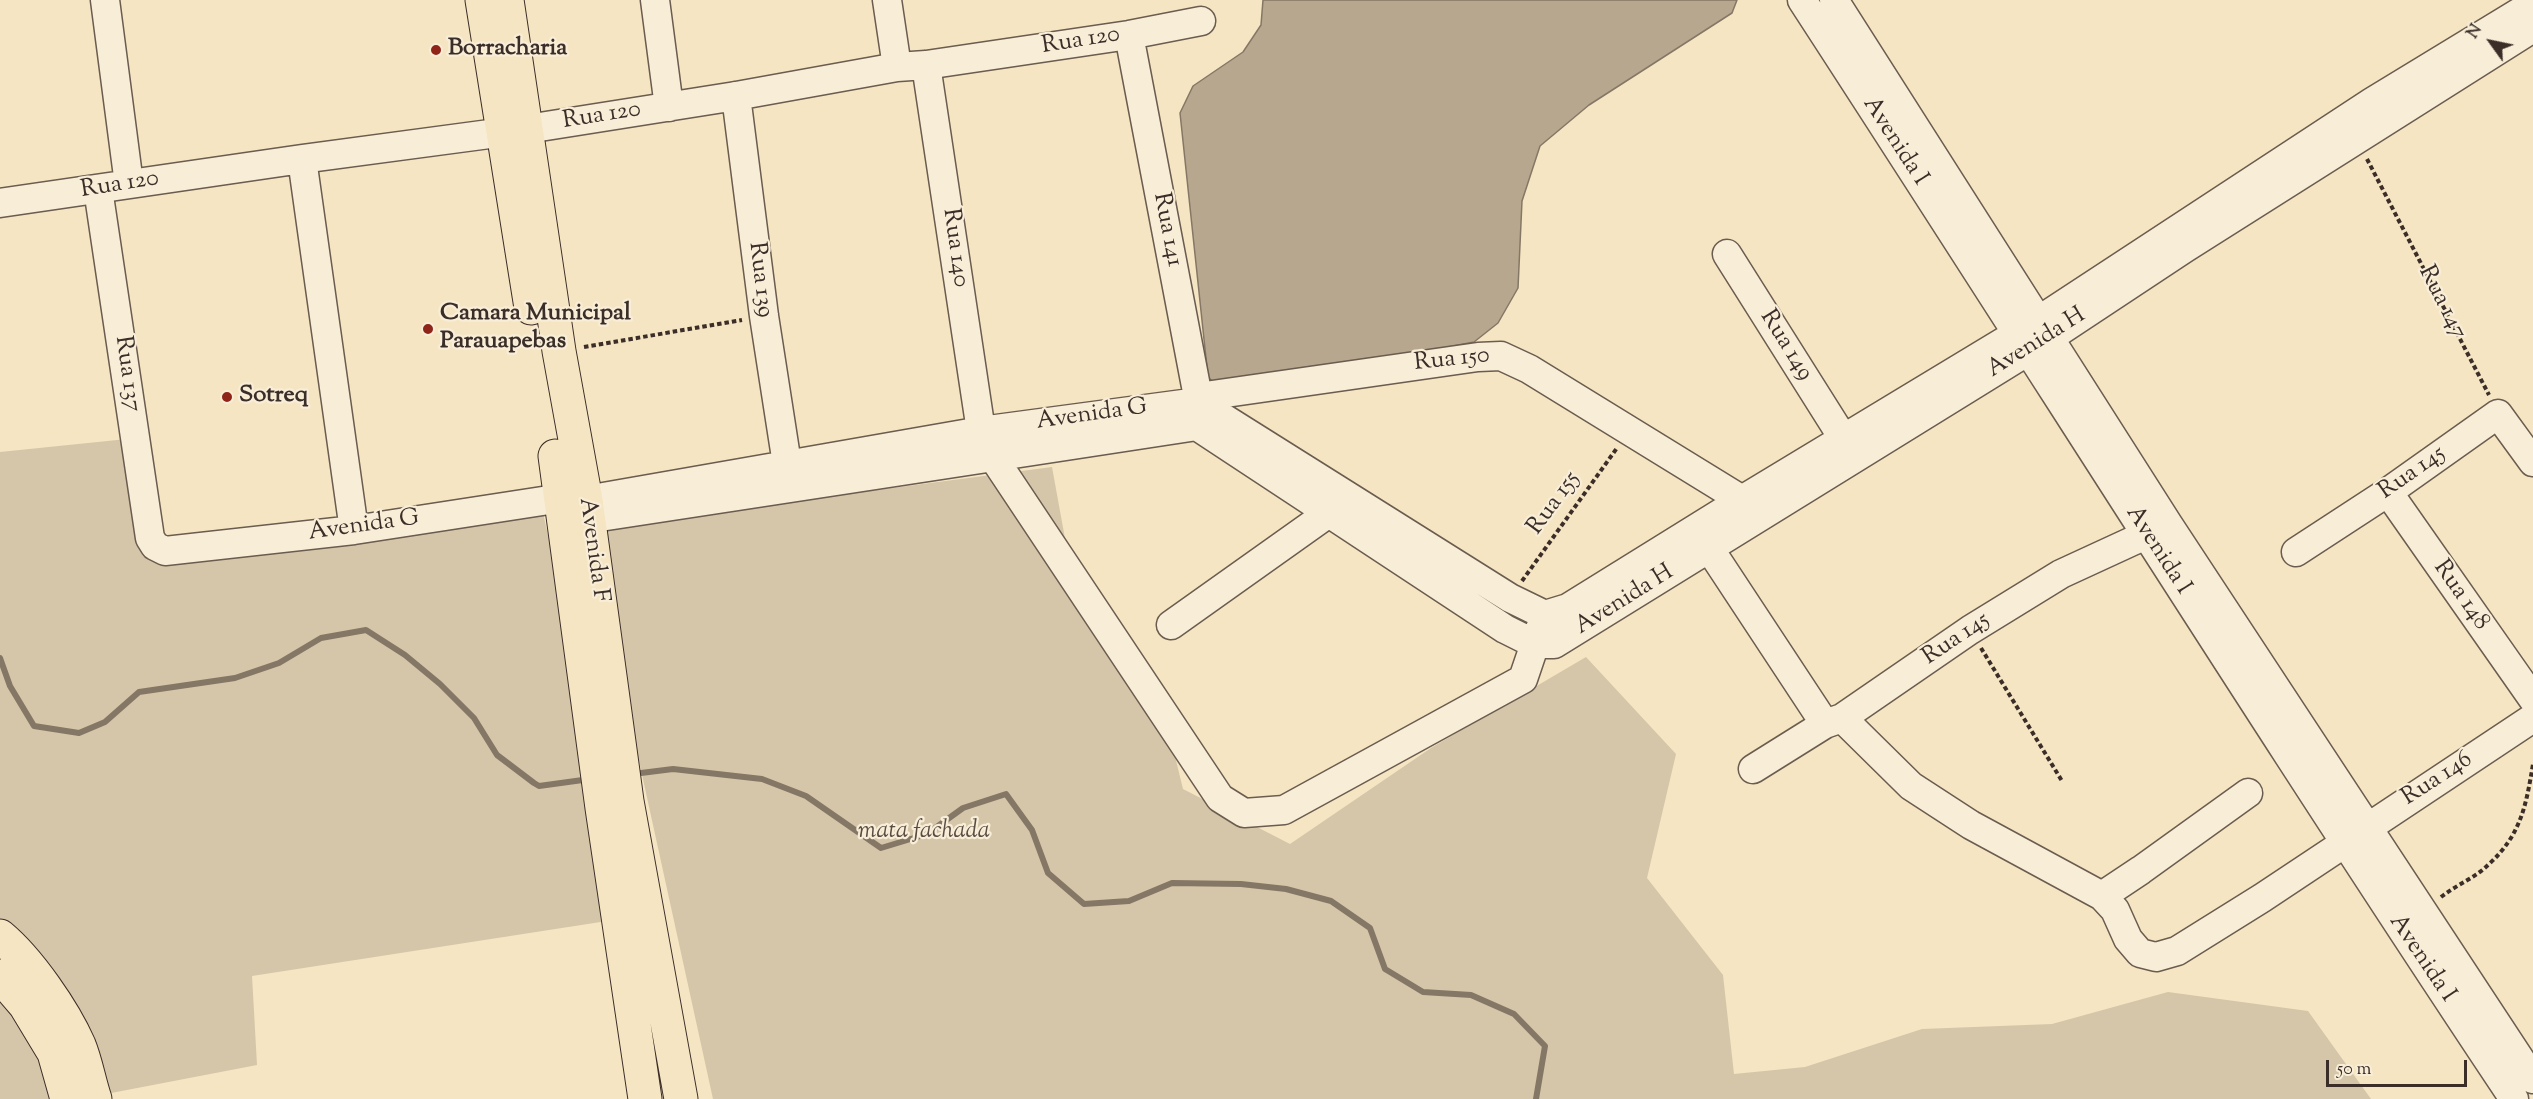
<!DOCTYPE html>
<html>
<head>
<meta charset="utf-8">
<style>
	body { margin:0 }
	#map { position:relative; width:2533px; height:1099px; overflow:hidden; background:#f5e5c3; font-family:"Sorts Mill Goudy",serif }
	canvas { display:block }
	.north { position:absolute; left:2461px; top:12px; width:60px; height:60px; -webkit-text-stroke:4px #f8eed8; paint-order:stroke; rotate:303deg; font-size:16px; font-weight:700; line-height:24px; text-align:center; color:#3b2e28 }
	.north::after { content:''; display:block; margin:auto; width:21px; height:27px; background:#3b2e28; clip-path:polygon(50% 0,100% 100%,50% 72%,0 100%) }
	.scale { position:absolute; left:2326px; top:1060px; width:141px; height:27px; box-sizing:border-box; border:3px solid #3b2e28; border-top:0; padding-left:8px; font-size:18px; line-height:21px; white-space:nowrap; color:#3b2e28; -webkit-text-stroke:4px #f8eed8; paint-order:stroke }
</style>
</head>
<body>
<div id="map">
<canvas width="2533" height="1099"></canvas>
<div class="north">N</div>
<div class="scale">50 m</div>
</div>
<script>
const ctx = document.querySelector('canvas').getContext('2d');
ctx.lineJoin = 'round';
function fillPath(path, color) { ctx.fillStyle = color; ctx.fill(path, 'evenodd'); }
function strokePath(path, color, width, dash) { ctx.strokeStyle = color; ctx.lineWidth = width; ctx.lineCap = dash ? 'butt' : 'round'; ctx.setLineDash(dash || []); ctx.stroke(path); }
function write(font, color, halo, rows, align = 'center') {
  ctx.font = font + ' "Sorts Mill Goudy",serif'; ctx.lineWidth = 4.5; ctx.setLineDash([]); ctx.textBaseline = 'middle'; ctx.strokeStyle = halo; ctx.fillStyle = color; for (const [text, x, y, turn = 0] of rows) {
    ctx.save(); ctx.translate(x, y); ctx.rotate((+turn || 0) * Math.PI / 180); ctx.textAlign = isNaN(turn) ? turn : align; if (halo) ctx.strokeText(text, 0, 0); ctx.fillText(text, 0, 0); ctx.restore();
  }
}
fillPath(new Path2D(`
	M 127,439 L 145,558 L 543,513 L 558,579 L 607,921 L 252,976 L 257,1065 L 80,1099 L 0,1099 L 0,452 Z
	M 1052,467 L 1078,610 L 1159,691 L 1183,789 L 1290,844 L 1431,748 L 1586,657 L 1676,754 L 1647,878 L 1723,975 L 1734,1074 L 1805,1067 L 1922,1029 L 2052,1024 L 2168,992 L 2308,1011 L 2371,1099 L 713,1099 L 588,528 Z`), '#d5c6a9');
const water = new Path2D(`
	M 1263,0 L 1737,0 L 1732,13 L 1589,105 L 1540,146 L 1522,201 L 1518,288 L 1498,323 L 1474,342 L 1227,390 L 1217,386 L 1208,377 L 1180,113 L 1193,86 L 1243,52 L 1261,25 Z`);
fillPath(water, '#b6a78e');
strokePath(water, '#857765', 1.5);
strokePath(new Path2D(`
	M 0,658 L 10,686 L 34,726 L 79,733 L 105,722 L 139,692 L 235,678 L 279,663 L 321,638 L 366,630 L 405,655 L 440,684 L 474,718 L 497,755 L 534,783 L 539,786 L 590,779
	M 633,774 L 673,769 L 762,779 L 806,796 L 881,848 L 927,834 L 963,808 L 1006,794 L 1032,830 L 1048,873 L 1084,904 L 1129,901 L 1172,883 L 1241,884 L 1286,889 L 1331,901 L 1370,928 L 1385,969 L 1423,992 L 1471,995 L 1514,1014 L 1545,1046 L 1536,1099`), '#857765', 6);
const minor = new Path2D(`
	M 105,0 L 129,184
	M 655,0 L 669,107
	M 887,0 L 897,67
	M 1802,0 C 2040,366 2272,736 2514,1099
	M 1834,0 L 2168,524 L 2533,1079
	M 1129,35 L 1198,397 L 1197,415
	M 926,65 L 981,431
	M 736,96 L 764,316 L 787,464
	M 302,159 L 354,530
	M 98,189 L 150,538 L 155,546 L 165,551 L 354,530 L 562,498
	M 0,203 L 302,159 L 527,129 L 736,96 L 897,67 L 926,65 L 1129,35 L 1201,21
	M 1727,254 L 1843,438
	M 1198,397 L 1478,357 L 1501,356 L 1529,369 L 1742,500
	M 993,457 L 1220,798 L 1244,813 L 1284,810 L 1523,679 L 1541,626
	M 2388,492 L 2533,699
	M 592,499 L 981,431 L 1198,402 L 1510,598 L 1545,615
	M 587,519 L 1197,426 L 1505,629 L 1535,644 L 1554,644 L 2049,338 L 2185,248 L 2533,28
	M 1709,548 L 1825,724
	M 2296,552 L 2388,492 L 2498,414 L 2533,462
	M 1545,615 L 1568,608 L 1742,500 L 2038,321 L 2372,102 L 2533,4
	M 1171,625 L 1330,512
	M 1842,718 L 1911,786 L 1971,825 L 2102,896 L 2115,910 L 2128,939 L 2140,953 L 2156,957 L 2177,951 L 2262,898 L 2533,718
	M 1753,769 L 1825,724 L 1842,718 L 1970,630 L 2061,574 L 2163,527
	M 2102,896 L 2141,870 L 2248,793`);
const major = new Path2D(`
	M 482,0 L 531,308
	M 507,0 L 559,351 L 586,500 L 627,801 L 681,1099
	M 555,456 L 602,808 L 645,1099
	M 0,936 C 29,960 64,1011 79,1045 C 86,1062 89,1081 95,1099
	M 0,976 L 25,1005 L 54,1053 L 67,1099`);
strokePath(minor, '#6a5c4f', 31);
strokePath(major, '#3b2e28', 35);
strokePath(new Path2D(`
	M 2367,159 L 2489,395
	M 584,347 L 742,320
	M 1522,581 L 1617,448
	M 1981,648 L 2062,781
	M 2441,897 C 2456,885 2475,878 2488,865 C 2521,835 2526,806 2533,764`), '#3b2e28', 4, [4.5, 3]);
strokePath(minor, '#f8eed8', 28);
strokePath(major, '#f5e5c3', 33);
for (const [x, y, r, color] of [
	[436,50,6,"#8f2418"],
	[428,329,6,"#8f2418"],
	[227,397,6,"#8f2418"]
]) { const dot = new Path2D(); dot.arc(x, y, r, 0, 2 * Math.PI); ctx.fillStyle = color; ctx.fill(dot); strokePath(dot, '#f8eed8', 2); }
write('24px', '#3b2e28', '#f8eed8', [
	["Rua 120",1081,42,-9],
	["Rua 120",602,117,-9],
	["Avenida I",1894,142,57],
	["Rua 120",120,186,-9],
	["Rua 141",1166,230,79],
	["Rua 140",954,248,82],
	["Rua 139",759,280,83],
	["Rua 147",2441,303,63],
	["Avenida H",2037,344,-32],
	["Rua 149",1785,346,58],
	["Rua 150",1452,361,-6],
	["Rua 137",126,374,82],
	["Avenida G",1092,416,-8],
	["Rua 145",2413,474,-35],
	["Rua 155",1555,504,-54],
	["Avenida G",364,527,-8],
	["Avenida F",592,550,82],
	["Avenida I",2157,551,57],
	["Rua 148",2460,596,55],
	["Avenida H",1625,601,-32],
	["Rua 145",1957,640,-34],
	["Rua 146",2438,780,-33],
	["Avenida I",2421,959,56]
]);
write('bold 24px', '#3b2e28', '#f8eed8', [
	["Borracharia",448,50],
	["Camara Municipal",440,315],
	["Parauapebas",440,343],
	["Sotreq",239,397]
], 'left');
write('italic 24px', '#5a4c42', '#f8eed8', [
	["mata fachada",924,833]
]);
</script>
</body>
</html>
